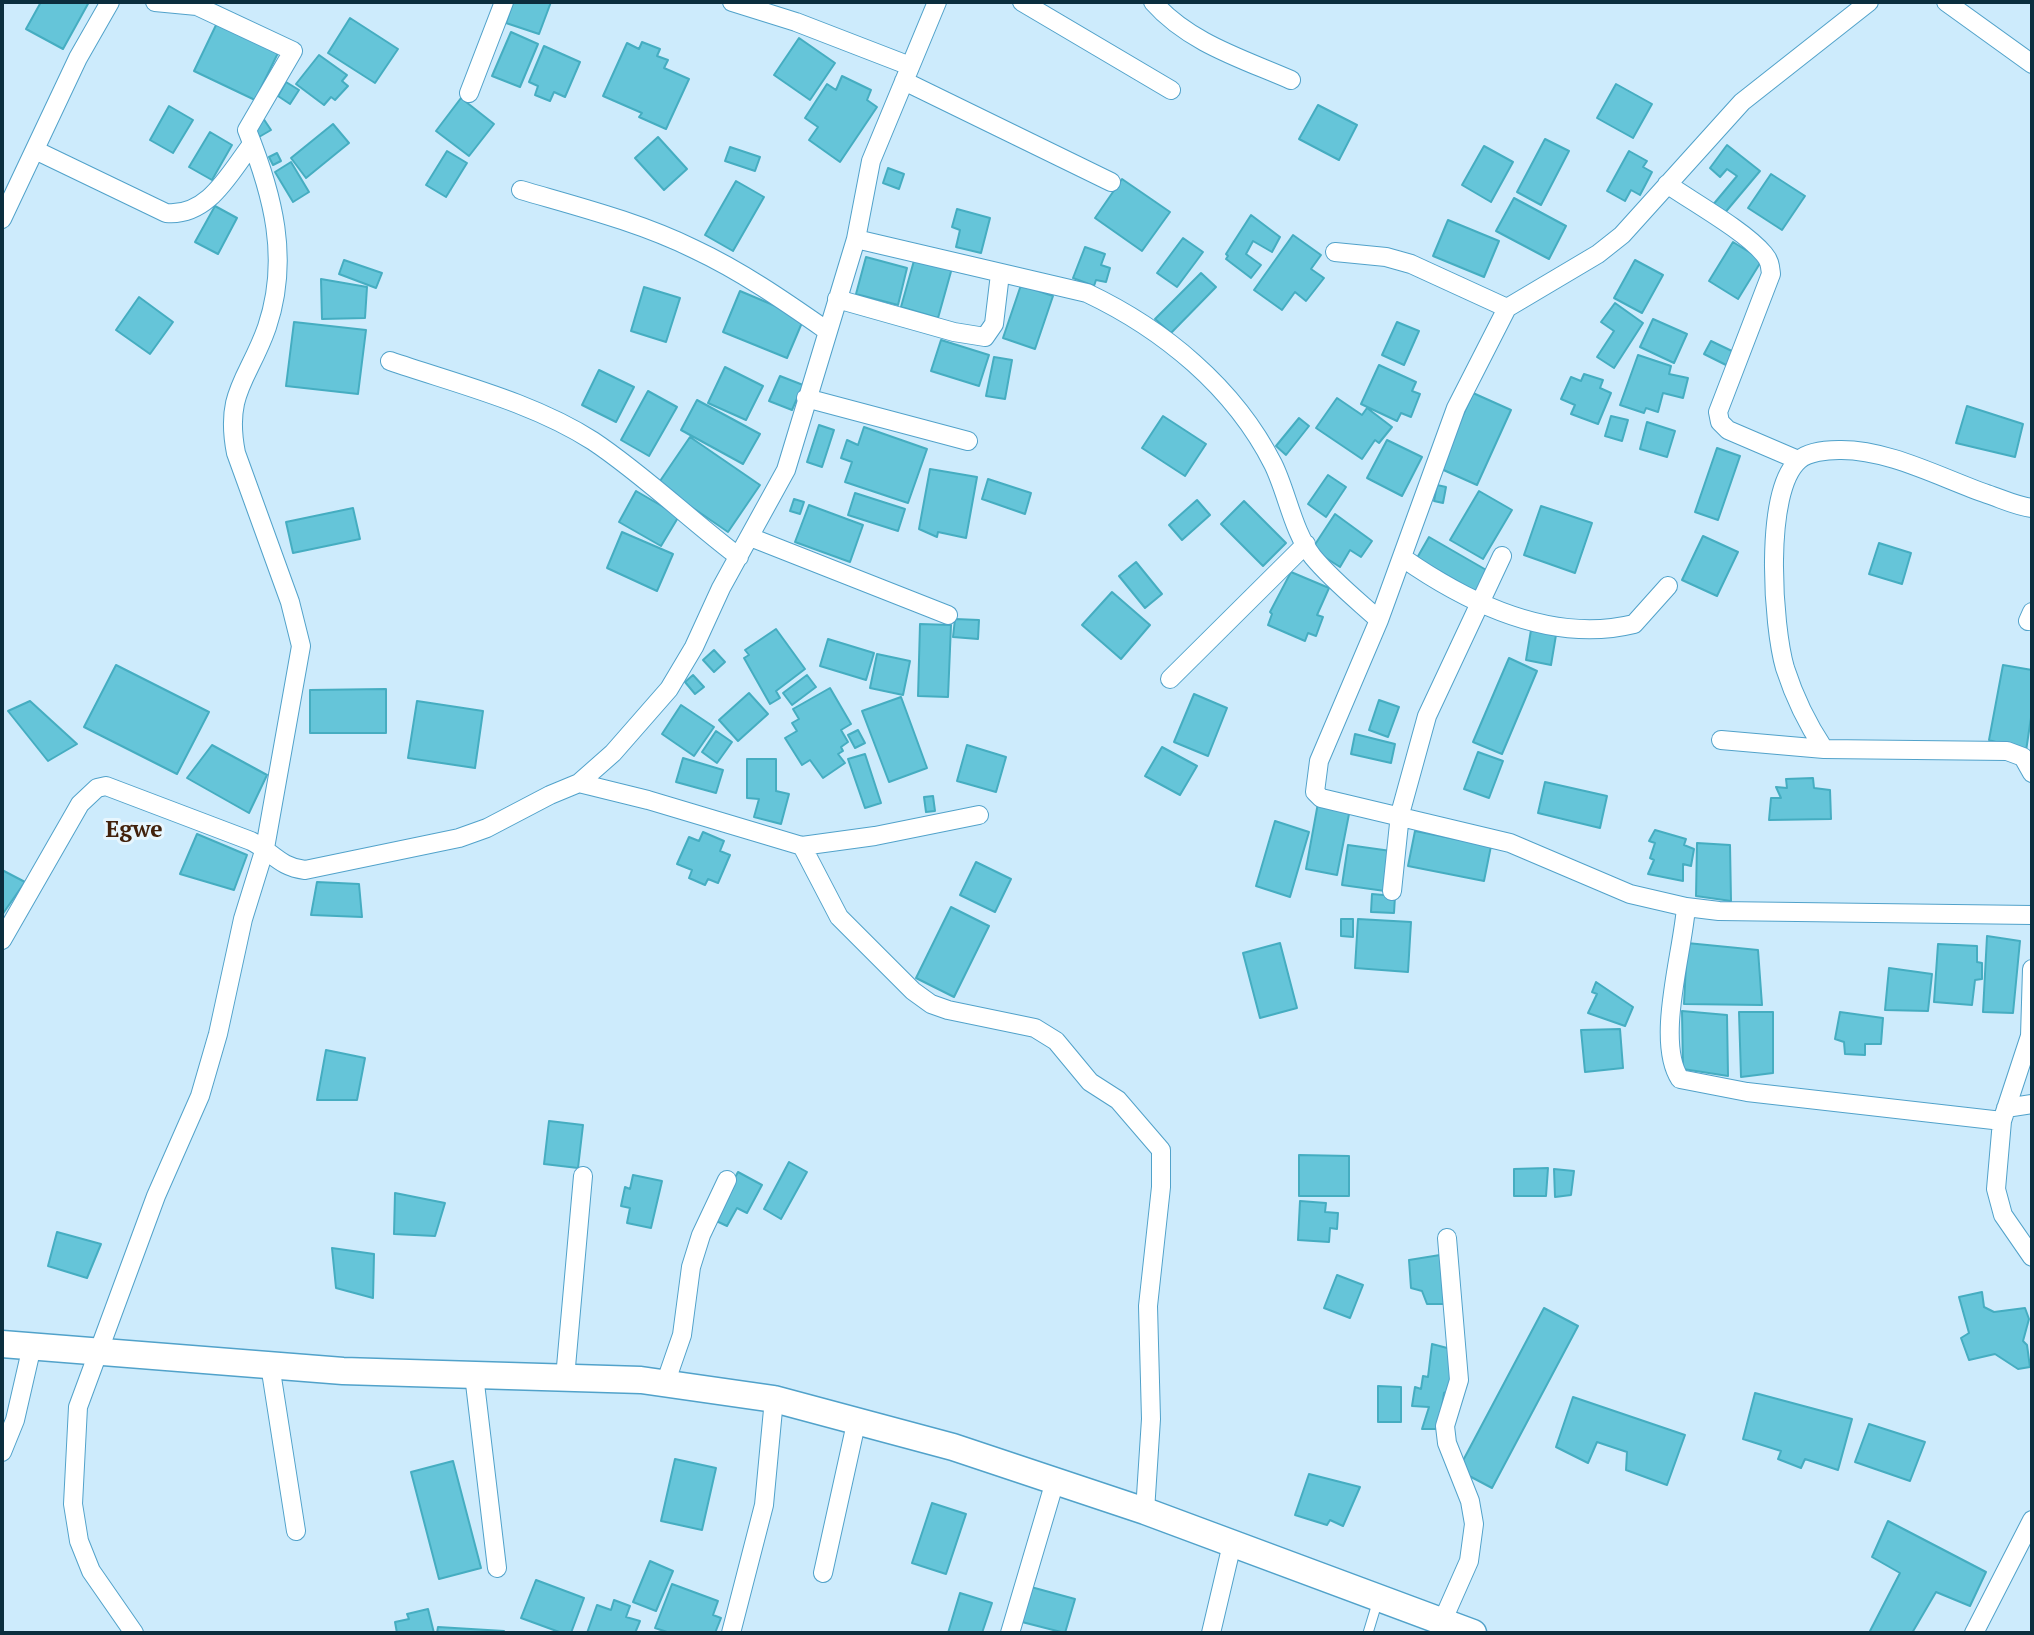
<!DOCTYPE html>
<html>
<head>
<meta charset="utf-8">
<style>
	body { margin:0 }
	#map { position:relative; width:2034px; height:1635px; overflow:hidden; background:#cdebfc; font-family:"PT Serif",serif }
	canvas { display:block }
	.frame { position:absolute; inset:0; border:4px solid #0b2e3e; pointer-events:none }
</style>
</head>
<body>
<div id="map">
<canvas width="2034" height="1635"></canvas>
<div class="frame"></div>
</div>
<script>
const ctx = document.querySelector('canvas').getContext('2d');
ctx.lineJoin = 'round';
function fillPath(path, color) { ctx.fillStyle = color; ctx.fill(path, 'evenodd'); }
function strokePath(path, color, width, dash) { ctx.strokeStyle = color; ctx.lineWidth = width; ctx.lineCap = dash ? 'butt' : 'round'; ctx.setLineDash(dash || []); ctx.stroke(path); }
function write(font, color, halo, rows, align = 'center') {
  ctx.font = font + ' "PT Serif",serif'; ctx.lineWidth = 6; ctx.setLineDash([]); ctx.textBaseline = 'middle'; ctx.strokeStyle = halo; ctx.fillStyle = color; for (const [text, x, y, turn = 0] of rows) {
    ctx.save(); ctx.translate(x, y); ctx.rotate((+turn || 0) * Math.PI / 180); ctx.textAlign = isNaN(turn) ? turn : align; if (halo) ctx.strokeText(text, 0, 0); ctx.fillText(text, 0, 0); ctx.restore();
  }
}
const building = new Path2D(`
	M 41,2 L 89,2 L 63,49 L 26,29 Z
	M 513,2 L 551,2 L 539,34 L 506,23 Z
	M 350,18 L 398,49 L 375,83 L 328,53 Z
	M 217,23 L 278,53 L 255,100 L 194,71 Z
	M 511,32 L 538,44 L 520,87 L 492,76 Z
	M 799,38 L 835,63 L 810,100 L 774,75 Z
	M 642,42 L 660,49 L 657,56 L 668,60 L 664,68 L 689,79 L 666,129 L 639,117 L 642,113 L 603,96 L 627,43 L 639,49 Z
	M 544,46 L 580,62 L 565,97 L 554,92 L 550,101 L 535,95 L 538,86 L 529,82 Z
	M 319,55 L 347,75 L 342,81 L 348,86 L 335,100 L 331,97 L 324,105 L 296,84 Z
	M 842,76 L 871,90 L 867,100 L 877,107 L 840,162 L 809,140 L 818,127 L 805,118 L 827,84 L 836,90 Z
	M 286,82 L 299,90 L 290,104 L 278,96 Z
	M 1616,84 L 1652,104 L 1633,138 L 1597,118 Z
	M 461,98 L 494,124 L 469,156 L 436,131 Z
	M 1318,105 L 1357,125 L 1339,160 L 1299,139 Z
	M 169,106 L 193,120 L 173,153 L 150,140 Z
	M 263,118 L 271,130 L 259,137 L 251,126 Z
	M 333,124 L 349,143 L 306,178 L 291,158 Z
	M 210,132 L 232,145 L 212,180 L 189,167 Z
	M 658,137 L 687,169 L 664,190 L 635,158 Z
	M 1545,139 L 1569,151 L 1541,205 L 1517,192 Z
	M 1727,145 L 1760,171 L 1723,215 L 1712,206 L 1737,176 L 1727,169 L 1720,177 L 1710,168 Z
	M 1484,146 L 1513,162 L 1491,202 L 1462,185 Z
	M 730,147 L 760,157 L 755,171 L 725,161 Z
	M 447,151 L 467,163 L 446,197 L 426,185 Z
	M 1629,151 L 1647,161 L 1643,167 L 1652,172 L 1640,195 L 1631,190 L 1625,201 L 1607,191 Z
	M 277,153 L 281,161 L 273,165 L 269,157 Z
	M 291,162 L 309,192 L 293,202 L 275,172 Z
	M 888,168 L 904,174 L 899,189 L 883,183 Z
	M 1771,174 L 1805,196 L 1782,230 L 1748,208 Z
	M 1122,179 L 1170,212 L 1142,251 L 1095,218 Z
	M 736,181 L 764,197 L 733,251 L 705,235 Z
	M 1514,198 L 1566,226 L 1549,259 L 1496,231 Z
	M 215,206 L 237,218 L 218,254 L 195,242 Z
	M 957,209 L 990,218 L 981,253 L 956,247 L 960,230 L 952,227 Z
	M 1251,215 L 1280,237 L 1272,252 L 1253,241 L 1246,254 L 1261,265 L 1251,278 L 1226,259 L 1228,256 L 1226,254 Z
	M 1448,220 L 1499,241 L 1484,277 L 1433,256 Z
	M 1293,235 L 1321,255 L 1311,269 L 1324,278 L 1306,301 L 1295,292 L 1282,310 L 1254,290 Z
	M 1183,238 L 1203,252 L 1177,287 L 1157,273 Z
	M 1733,242 L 1762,260 L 1738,299 L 1709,281 Z
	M 1085,247 L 1105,254 L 1101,265 L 1110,268 L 1106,282 L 1096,280 L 1094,286 L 1073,278 Z
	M 866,257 L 907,268 L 898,305 L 856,294 Z
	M 915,257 L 952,268 L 938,318 L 901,307 Z
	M 344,260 L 382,273 L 376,288 L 339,274 Z
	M 1635,260 L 1663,275 L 1642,313 L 1614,298 Z
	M 1201,273 L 1216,287 L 1171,333 L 1155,319 Z
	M 321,279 L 367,287 L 365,318 L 322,319 Z
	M 1021,285 L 1053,296 L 1035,349 L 1003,338 Z
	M 644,287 L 680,298 L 666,342 L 631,331 Z
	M 740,291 L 804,318 L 787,358 L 723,332 Z
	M 139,297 L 173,322 L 150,354 L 116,330 Z
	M 1615,303 L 1643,323 L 1614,368 L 1597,357 L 1614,331 L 1601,322 Z
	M 1653,319 L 1687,334 L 1674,363 L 1640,347 Z
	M 294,322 L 366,330 L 358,394 L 286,386 Z
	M 1397,322 L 1419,331 L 1404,365 L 1382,355 Z
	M 941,340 L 989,355 L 979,386 L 931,371 Z
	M 1711,341 L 1734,352 L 1728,366 L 1704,354 Z
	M 1638,355 L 1671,366 L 1669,374 L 1688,378 L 1683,398 L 1663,393 L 1658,412 L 1646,408 L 1644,413 L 1620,405 Z
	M 994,357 L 1012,360 L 1005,399 L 986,396 Z
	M 1379,365 L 1416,382 L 1412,391 L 1420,394 L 1411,417 L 1401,413 L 1397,421 L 1361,404 Z
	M 725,367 L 763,386 L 746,420 L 708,403 Z
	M 599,370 L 634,387 L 616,422 L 582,405 Z
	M 1584,374 L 1603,380 L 1600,388 L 1611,393 L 1598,424 L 1571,414 L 1575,405 L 1561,399 L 1571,377 L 1581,381 Z
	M 780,376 L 803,385 L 792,410 L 769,401 Z
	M 648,391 L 677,407 L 649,456 L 621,440 Z
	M 1473,393 L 1511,410 L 1477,485 L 1439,468 Z
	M 1337,398 L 1362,415 L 1367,408 L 1392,427 L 1379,443 L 1375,440 L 1362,459 L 1316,428 Z
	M 697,400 L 760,434 L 743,464 L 681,430 Z
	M 1967,406 L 2023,424 L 2015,457 L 1956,443 Z
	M 1163,416 L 1206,444 L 1185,476 L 1142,448 Z
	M 1611,416 L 1628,420 L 1622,441 L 1605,436 Z
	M 1299,418 L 1309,426 L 1286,455 L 1276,446 Z
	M 1647,422 L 1675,431 L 1667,457 L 1640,449 Z
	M 819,425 L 834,430 L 822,467 L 807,462 Z
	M 864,427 L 927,449 L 908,503 L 845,482 L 852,462 L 841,458 L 847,440 L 858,445 Z
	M 690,437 L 760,485 L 728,532 L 658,484 Z
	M 1387,440 L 1422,457 L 1402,496 L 1367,478 Z
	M 1717,448 L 1740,456 L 1718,520 L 1695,512 Z
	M 930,469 L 977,477 L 966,538 L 938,532 L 937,537 L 919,529 Z
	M 1328,475 L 1346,487 L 1326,517 L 1308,504 Z
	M 988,479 L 1031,493 L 1025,514 L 982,499 Z
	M 1437,485 L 1446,487 L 1443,503 L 1434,501 Z
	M 636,491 L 679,516 L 661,546 L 619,522 Z
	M 1479,491 L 1512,510 L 1483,559 L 1450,540 Z
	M 855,493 L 905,509 L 898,531 L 848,515 Z
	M 794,499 L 804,502 L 800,514 L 790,511 Z
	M 1197,500 L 1210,515 L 1182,540 L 1169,525 Z
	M 1244,501 L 1286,543 L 1263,566 L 1221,524 Z
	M 809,505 L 863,525 L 850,562 L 795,542 Z
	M 1541,506 L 1592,523 L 1575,573 L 1524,555 Z
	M 353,508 L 360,539 L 293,553 L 286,522 Z
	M 1335,514 L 1372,541 L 1361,557 L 1350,550 L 1340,567 L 1312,549 Z
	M 622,532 L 673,554 L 657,591 L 607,568 Z
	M 1703,536 L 1738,552 L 1717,596 L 1682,580 Z
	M 1429,537 L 1488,571 L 1476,592 L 1417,558 Z
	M 1879,543 L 1911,553 L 1902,584 L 1869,574 Z
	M 1136,562 L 1162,594 L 1145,608 L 1119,576 Z
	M 1291,572 L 1329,588 L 1317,615 L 1323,617 L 1316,636 L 1308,633 L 1305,641 L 1268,625 L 1272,614 L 1270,612 Z
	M 1112,592 L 1150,625 L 1121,659 L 1082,625 Z
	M 955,619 L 979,620 L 978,639 L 953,637 Z
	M 920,624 L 951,625 L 948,697 L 918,696 Z
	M 776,629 L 805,669 L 776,691 L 780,698 L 770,704 L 744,658 L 749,655 L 745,650 Z
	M 1531,630 L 1556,635 L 1551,665 L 1526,660 Z
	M 828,639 L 874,653 L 866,680 L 820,666 Z
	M 714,650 L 725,662 L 714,672 L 703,660 Z
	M 877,654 L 910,661 L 903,695 L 870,688 Z
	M 1509,658 L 1537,671 L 1502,754 L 1473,742 Z
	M 116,665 L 209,712 L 177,774 L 84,727 Z
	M 2003,665 L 2032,670 L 2032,711 L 2026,751 L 1989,740 Z
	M 693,675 L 704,687 L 695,694 L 685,682 Z
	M 807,675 L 816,687 L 792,705 L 783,693 Z
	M 830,688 L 851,724 L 841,730 L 848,742 L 841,747 L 843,751 L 838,754 L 845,763 L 823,778 L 810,760 L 802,765 L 785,738 L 797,731 L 792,723 L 799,719 L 793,709 Z
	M 386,689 L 386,733 L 310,733 L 310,690 Z
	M 749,693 L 768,714 L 738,741 L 719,720 Z
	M 1194,694 L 1227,708 L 1208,756 L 1174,742 Z
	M 901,697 L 927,768 L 889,782 L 862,711 Z
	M 1379,700 L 1399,707 L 1388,737 L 1369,730 Z
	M 30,701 L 77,744 L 48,761 L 8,711 Z
	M 417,701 L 483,711 L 475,768 L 408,758 Z
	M 681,705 L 714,727 L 694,756 L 662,734 Z
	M 858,730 L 865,743 L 855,748 L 848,735 Z
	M 716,731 L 732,742 L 717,763 L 702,752 Z
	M 1355,734 L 1395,744 L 1391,763 L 1351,754 Z
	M 212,745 L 267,775 L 249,813 L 187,778 Z
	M 967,745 L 1006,757 L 996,792 L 957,781 Z
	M 1162,747 L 1197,766 L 1180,795 L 1145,776 Z
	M 1478,752 L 1503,761 L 1489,798 L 1464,789 Z
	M 865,754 L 881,803 L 865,808 L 848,759 Z
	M 683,758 L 723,770 L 716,793 L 676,782 Z
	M 747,759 L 776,759 L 776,791 L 789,794 L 781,824 L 754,817 L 759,799 L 747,798 Z
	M 1813,778 L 1814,788 L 1830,790 L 1831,819 L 1769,820 L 1771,798 L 1781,798 L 1776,787 L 1787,788 L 1786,779 Z
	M 1545,782 L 1607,796 L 1600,828 L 1538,813 Z
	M 933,796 L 935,811 L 926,812 L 924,797 Z
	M 1318,803 L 1350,809 L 1337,875 L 1306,869 Z
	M 1275,821 L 1309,832 L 1290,897 L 1256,886 Z
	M 1655,830 L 1686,839 L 1684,845 L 1694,849 L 1691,866 L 1683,864 L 1683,881 L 1648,874 L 1654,860 L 1650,858 L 1655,843 L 1649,841 Z
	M 1415,831 L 1491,846 L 1484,881 L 1408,866 Z
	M 703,832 L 724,841 L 720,851 L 730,855 L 718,883 L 708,879 L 705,885 L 689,878 L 692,870 L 677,864 L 689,837 L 699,841 Z
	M 197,834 L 247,855 L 234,890 L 180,874 Z
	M 1697,843 L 1730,845 L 1731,901 L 1696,896 Z
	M 1348,845 L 1391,851 L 1385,891 L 1342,885 Z
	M 976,862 L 1011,879 L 995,912 L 960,895 Z
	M 2,870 L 25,882 L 2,915 Z
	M 317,882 L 359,884 L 362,917 L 311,915 Z
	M 1372,894 L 1395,896 L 1394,913 L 1371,912 Z
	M 951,907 L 989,926 L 954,997 L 916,978 Z
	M 1341,919 L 1353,919 L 1353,937 L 1341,936 Z
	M 1358,919 L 1411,922 L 1408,972 L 1355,968 Z
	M 1987,936 L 2020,941 L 2013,1013 L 1983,1012 Z
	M 1280,943 L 1297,1008 L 1260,1018 L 1243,953 Z
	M 1687,943 L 1758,950 L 1762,1005 L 1684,1004 Z
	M 1938,944 L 1977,946 L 1977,962 L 1982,963 L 1982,979 L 1975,980 L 1972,1005 L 1934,1002 Z
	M 1889,968 L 1932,974 L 1928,1011 L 1885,1010 Z
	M 1596,982 L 1633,1007 L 1625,1026 L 1588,1013 L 1597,994 L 1592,992 Z
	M 1682,1011 L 1727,1015 L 1728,1076 L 1683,1069 Z
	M 1739,1012 L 1773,1012 L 1773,1073 L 1741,1077 Z
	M 1840,1012 L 1883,1018 L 1881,1044 L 1865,1044 L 1865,1055 L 1845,1054 L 1844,1042 L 1835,1039 Z
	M 1620,1029 L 1623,1068 L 1585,1072 L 1581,1030 Z
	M 326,1050 L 365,1058 L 357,1100 L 317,1100 Z
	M 549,1121 L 583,1125 L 578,1168 L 544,1164 Z
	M 1299,1155 L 1349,1156 L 1349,1196 L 1299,1196 Z
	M 789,1162 L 807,1172 L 781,1219 L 764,1209 Z
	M 1548,1168 L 1546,1196 L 1514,1196 L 1514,1169 Z
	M 1554,1169 L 1574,1171 L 1571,1195 L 1555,1197 Z
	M 738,1172 L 762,1185 L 747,1213 L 737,1208 L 727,1226 L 712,1219 Z
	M 633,1175 L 662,1181 L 651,1228 L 627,1223 L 630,1208 L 621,1206 L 625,1187 L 630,1189 Z
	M 395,1193 L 445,1203 L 435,1236 L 394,1234 Z
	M 1300,1201 L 1326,1203 L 1325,1212 L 1338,1213 L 1337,1229 L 1330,1228 L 1329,1242 L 1298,1240 Z
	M 57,1232 L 101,1244 L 87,1278 L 48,1266 Z
	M 332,1248 L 374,1254 L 373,1298 L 336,1288 Z
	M 1440,1255 L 1444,1304 L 1427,1304 L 1422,1291 L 1411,1288 L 1409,1260 Z
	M 1337,1275 L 1363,1285 L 1350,1318 L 1324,1308 Z
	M 1982,1292 L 1984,1307 L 1994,1312 L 2025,1308 L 2029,1319 L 2023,1341 L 2027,1345 L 2030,1367 L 2018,1369 L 1995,1354 L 1969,1360 L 1961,1338 L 1969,1333 L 1959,1297 Z
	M 1544,1308 L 1578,1326 L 1492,1488 L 1458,1470 Z
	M 1432,1344 L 1451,1349 L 1452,1389 L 1444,1393 L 1439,1429 L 1422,1429 L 1429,1407 L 1412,1406 L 1415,1387 L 1421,1389 L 1423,1376 L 1428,1377 Z
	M 1378,1386 L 1401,1387 L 1401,1422 L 1378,1422 Z
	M 1755,1393 L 1852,1419 L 1838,1470 L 1805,1459 L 1801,1468 L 1778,1459 L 1781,1451 L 1743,1439 Z
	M 1573,1397 L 1685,1435 L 1667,1485 L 1626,1470 L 1627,1452 L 1597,1442 L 1588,1463 L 1556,1447 Z
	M 1869,1424 L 1925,1442 L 1910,1481 L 1855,1462 Z
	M 675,1459 L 716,1468 L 702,1530 L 661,1521 Z
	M 453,1461 L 481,1568 L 439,1579 L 411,1472 Z
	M 1309,1474 L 1360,1487 L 1343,1526 L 1330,1520 L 1327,1525 L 1295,1515 Z
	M 932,1503 L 966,1514 L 946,1574 L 912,1563 Z
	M 1888,1521 L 1986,1572 L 1970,1606 L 1936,1592 L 1912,1633 L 1869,1633 L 1900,1573 L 1872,1557 Z
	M 650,1561 L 673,1571 L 656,1611 L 633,1602 Z
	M 536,1580 L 584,1598 L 571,1633 L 562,1633 L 521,1618 Z
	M 672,1584 L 718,1601 L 713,1615 L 721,1618 L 715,1633 L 670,1633 L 655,1628 Z
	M 1031,1587 L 1075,1599 L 1065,1633 L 1022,1622 Z
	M 960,1593 L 992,1603 L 982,1633 L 948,1633 Z
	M 614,1600 L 630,1606 L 626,1617 L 640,1621 L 635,1633 L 587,1633 L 597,1605 L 611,1610 Z
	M 428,1609 L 434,1633 L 397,1633 L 395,1622 L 409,1619 L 407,1614 Z
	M 438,1627 L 504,1631 L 504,1633 L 437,1633 Z`);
fillPath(building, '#65c5d9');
strokePath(building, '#45adc1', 2);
const lane = new Path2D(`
	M 1368,1633 L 1378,1600`);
const street = new Path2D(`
	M 732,2 L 796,22 L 910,66
	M 1022,2 L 1171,90
	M 1153,2 C 1189,43 1243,59 1291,80
	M 1946,2 L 2032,64
	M 904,81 L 1111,182
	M 469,93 L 504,2
	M 35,150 L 166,213 C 208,217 229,174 252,144
	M 1667,184 C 1693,202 1745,231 1764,254 C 1770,261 1770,266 1771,274 L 1718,412 L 1720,422 L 1728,430 L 1798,460
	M 521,190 C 579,207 639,222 694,249 C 741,271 783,300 826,330
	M 2,219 L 78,58 L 110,2
	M 856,239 L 1087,293 C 1163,329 1234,387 1273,464 C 1287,492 1293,532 1313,557 C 1332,580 1357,600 1379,620 L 1319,761 L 1315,792 L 1321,798 L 1510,843 L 1630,894 L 1686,907 C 1683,952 1655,1041 1680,1079 L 1747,1092 L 2002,1121
	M 1335,252 L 1386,257 L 1411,264 L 1507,308
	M 837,299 L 954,332 L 985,337 L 994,324 L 1000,274
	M 390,361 C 457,384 532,402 593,441 C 644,475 690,520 739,557
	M 806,398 L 968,441
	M 2032,508 C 2016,506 2002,499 1987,494 C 1941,478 1888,449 1839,450 C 1827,450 1808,452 1799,460 C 1763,491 1773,627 1785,668 C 1794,696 1808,725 1824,749 L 2007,751 L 2023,757 L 2032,773
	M 750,537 L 948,615
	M 1403,558 C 1469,604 1552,644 1634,624 L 1668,586
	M 1379,620 L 1456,408 L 1507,308 L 1598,254 L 1622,235 L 1742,102 L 1869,2
	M 2028,621 L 2032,612
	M 1170,679 L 1306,544
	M 1721,740 L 1824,749
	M 579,783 L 613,753 L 669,689 L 694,647 L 721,588 L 786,470 L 856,239 L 871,161 L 937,2
	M 802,846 L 875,836 L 979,815
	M 1392,891 L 1400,814 L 1427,716 L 1502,556
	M 1686,907 L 1719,911 L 2032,915
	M 2,940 L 80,804 L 97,788 L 106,786 L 251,841 C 273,852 279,867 305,870 L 459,838 L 487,828 L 550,795 L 579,783 L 648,800 L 802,846 L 839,917 L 913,991 L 931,1004 L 948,1010 L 1035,1028 L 1056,1041 L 1090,1082 L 1118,1100 L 1161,1150 L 1161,1187 L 1148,1306 L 1151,1419 L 1145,1511
	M 2032,969 L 2030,1036 L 2002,1121 L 1996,1189 L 2003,1215 L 2032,1257
	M 2006,1108 L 2032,1104
	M 270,1365 L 296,1531
	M 474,1375 L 497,1568
	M 565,1378 L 583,1176
	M 665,1384 L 682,1335 L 691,1267 L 701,1235 L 727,1180
	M 2,1452 L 15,1420 L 32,1346
	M 823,1573 L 857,1419
	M 1442,1622 L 1469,1561 L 1474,1524 L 1470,1501 L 1447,1443 L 1445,1426 L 1459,1380 L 1447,1238
	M 134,1633 L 91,1571 L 79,1541 L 73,1504 L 78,1407 L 156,1196 L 200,1096 L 218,1034 L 243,919 L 265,848 L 301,646 L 290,602 L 236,453 C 224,392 249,379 267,327 C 290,259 273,195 247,130 L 293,51 L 197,6 L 155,2
	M 731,1633 L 764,1505 L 774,1399
	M 1010,1633 L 1055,1481
	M 1211,1633 L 1232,1544
	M 1974,1633 L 2032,1520`);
const secondary = new Path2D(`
	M 2,1344 L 343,1371 L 641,1380 L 774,1399 L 953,1447 L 1145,1511 L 1473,1633`);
strokePath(lane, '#51a2ca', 11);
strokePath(street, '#51a2ca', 20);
strokePath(secondary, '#51a2ca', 29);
strokePath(lane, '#fff', 9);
strokePath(street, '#fff', 18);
strokePath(secondary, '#fff', 26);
write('bold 23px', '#42210b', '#e7f6fe', [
	["Egwe",134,830]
]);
</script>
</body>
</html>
